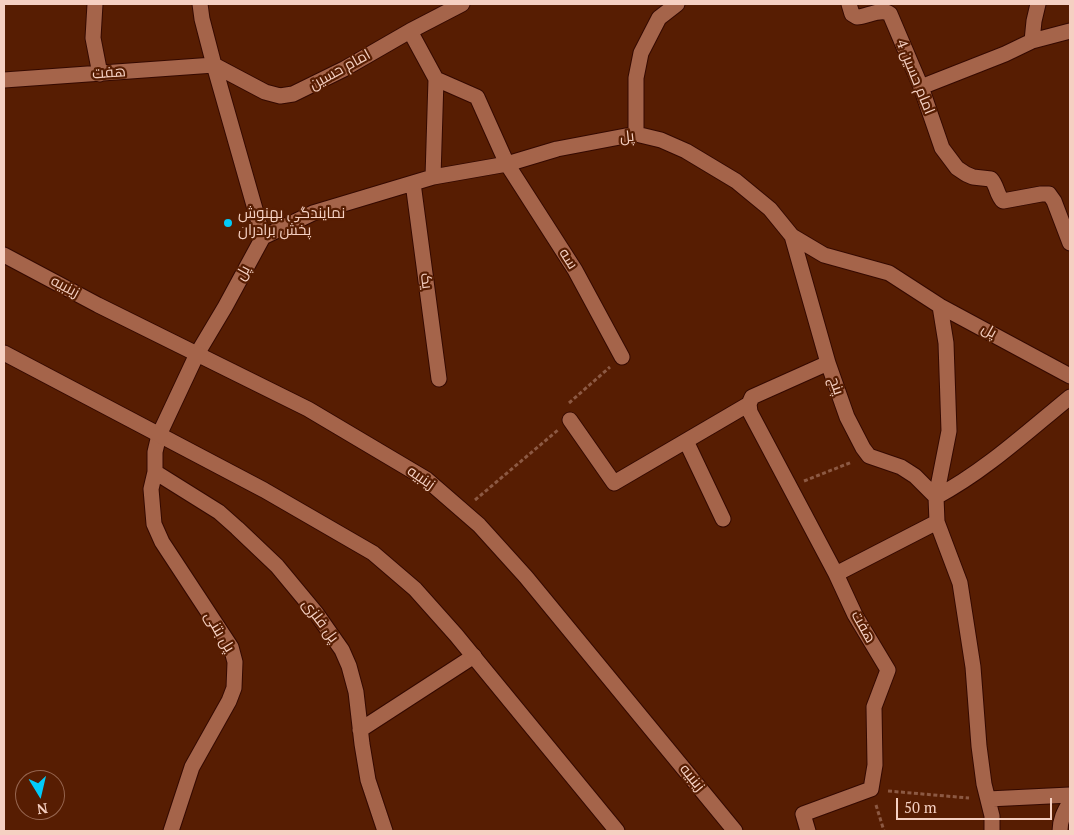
<!DOCTYPE html>
<html>
<head>
<meta charset="utf-8">
<style>
	body { margin:0 }
	#map { position:relative; width:1074px; height:835px; overflow:hidden; background:#571d02; font-family:"PT Serif",serif }
	canvas { display:block }
	.frame { position:absolute; inset:0; border:5px solid #f5d0c2; pointer-events:none }
	.north { position:absolute; left:15px; top:770px; width:50px; height:50px; box-sizing:border-box; background:#571d02; border:1px solid #96654f; border-radius:50%; rotate:171deg; font-size:14px; font-weight:700; line-height:20px; text-align:center; color:#f5d0c2 }
	.north::after { content:''; display:block; margin:auto; width:18px; height:22px; background:#02cbf9; clip-path:polygon(50% 0,100% 100%,50% 72%,0 100%) }
	.scale { position:absolute; left:896px; top:798px; width:156px; height:22px; box-sizing:border-box; border:2px solid #f5d0c2; border-top:0; padding-left:6px; font-size:15px; line-height:18px; white-space:nowrap; color:#f5d0c2; -webkit-text-stroke:4px #571d02; paint-order:stroke }
</style>
</head>
<body>
<div id="map">
<canvas width="1074" height="835"></canvas>
<div class="frame"></div>
<div class="north">N</div>
<div class="scale">50 m</div>
</div>
<script>
const ctx = document.querySelector('canvas').getContext('2d');
ctx.lineJoin = 'round';
function strokePath(path, color, width, dash) { ctx.strokeStyle = color; ctx.lineWidth = width; ctx.lineCap = dash ? 'butt' : 'round'; ctx.setLineDash(dash || []); ctx.stroke(path); }
function write(font, color, halo, rows, align = 'center') {
  ctx.font = font + ' "PT Serif",Cairo,serif'; ctx.lineWidth = 4.5; ctx.setLineDash([]); ctx.textBaseline = 'middle'; ctx.strokeStyle = halo; ctx.fillStyle = color; for (const [text, x, y, turn = 0] of rows) {
    ctx.save(); ctx.translate(x, y); ctx.rotate((+turn || 0) * Math.PI / 180); ctx.textAlign = isNaN(turn) ? turn : align; if (halo) ctx.strokeText(text, 0, 0); ctx.fillText(text, 0, 0); ctx.restore();
  }
}
const street = new Path2D(`
	M 95,4 L 93,38 L 100,74
	M 200,4 L 202,19 L 214,65 L 263,237
	M 849,4 L 852,14 L 857,17 C 867,17 881,7 890,14 L 921,87 L 942,148 L 957,168 L 966,174 L 973,177 L 991,179 C 997,185 997,196 1003,201 L 1041,194 L 1049,194 L 1054,201 L 1070,243
	M 410,31 L 436,79 L 433,177
	M 1032,41 L 1070,31
	M 436,79 L 477,97 L 507,164 L 575,270 L 622,357
	M 4,80 L 214,65 L 265,92 L 280,96 L 293,94 L 344,69 L 410,31 L 462,4
	M 921,87 L 1005,54 L 1032,41 L 1034,21 L 1038,4
	M 636,134 L 636,78 L 641,53 L 659,18 L 677,4
	M 413,183 L 439,379
	M 792,236 L 828,363 L 847,417 L 863,448 L 869,456 L 901,467 L 915,476 L 936,497 C 985,471 1027,432 1070,397
	M 197,354 L 225,307 L 263,237 L 313,213 L 433,177 L 507,164 L 557,149 L 636,134 L 661,140 L 686,151 L 736,181 L 770,209 L 792,236 L 824,255 L 889,273 L 940,306 L 1070,376
	M 749,404 L 750,412 L 836,574
	M 570,420 L 614,483 L 749,404 L 752,397 L 828,363
	M 159,435 L 155,452 L 155,472 L 151,489 L 154,524 L 162,542 L 231,647 L 235,662 L 234,688 L 229,701 L 192,767 L 171,831
	M 686,441 L 723,519
	M 155,472 L 219,512 L 237,528 L 277,566 L 316,613 L 342,650 L 349,666 L 356,692 L 362,744 L 368,780 L 385,831
	M 937,522 L 960,583 L 973,667 L 979,746 L 984,784 L 992,816 L 992,831
	M 360,730 L 474,656
	M 988,799 L 1070,795
	M 808,831 L 803,814 L 871,789 L 875,765 L 874,707 L 888,670 L 855,615 L 836,574 L 937,522 L 936,497 L 949,431 L 946,343 L 940,306
	M 1060,831 C 1060,820 1064,812 1070,802`);
const secondary = new Path2D(`
	M 4,255 L 98,305 L 308,409 L 426,479 L 479,525 L 526,577 L 735,831
	M 4,353 L 264,490 L 373,553 L 415,589 L 456,635 L 617,831
	M 159,435 L 197,354`);
strokePath(street, '#340900', 17);
strokePath(secondary, '#340900', 17);
strokePath(new Path2D(`
	M 569,403 L 610,367
	M 804,481 L 852,462
	M 475,500 L 558,430
	M 888,791 L 969,798
	M 876,805 L 884,831`), '#8c5943', 3, [4, 2.5]);
strokePath(street, '#a5644a', 15);
strokePath(secondary, '#a5644a', 15);
for (const [x, y, r, color] of [
	[228,223,5,"#02cbf9"]
]) { const dot = new Path2D(); dot.arc(x, y, r, 0, 2 * Math.PI); ctx.fillStyle = color; ctx.fill(dot); strokePath(dot, '#571d02', 2); }
write('15px', '#f5d0c2', '#571d02', [
	["امام حسین",340,70,-29],
	["هفت",109,73,-4],
	["امام حسین 4",915,77,68],
	["پل",627,137,-6],
	["سه",568,259,58],
	["پل",243,273,-61],
	["یک",426,281,83],
	["زینبیه",65,287,28],
	["پل",989,331,29],
	["پنج",836,386,71],
	["زینبیه",421,478,35],
	["پل فلزی",320,621,53],
	["هفت",863,627,61],
	["پل بتنی",219,632,59],
	["زینبیه",692,778,51]
]);
write('15px', '#f5d0c2', '#571d02', [
	["نمایندگی بهنوش",238,214],
	["پخش برادران",238,231]
], 'left');
</script>
</body>
</html>
